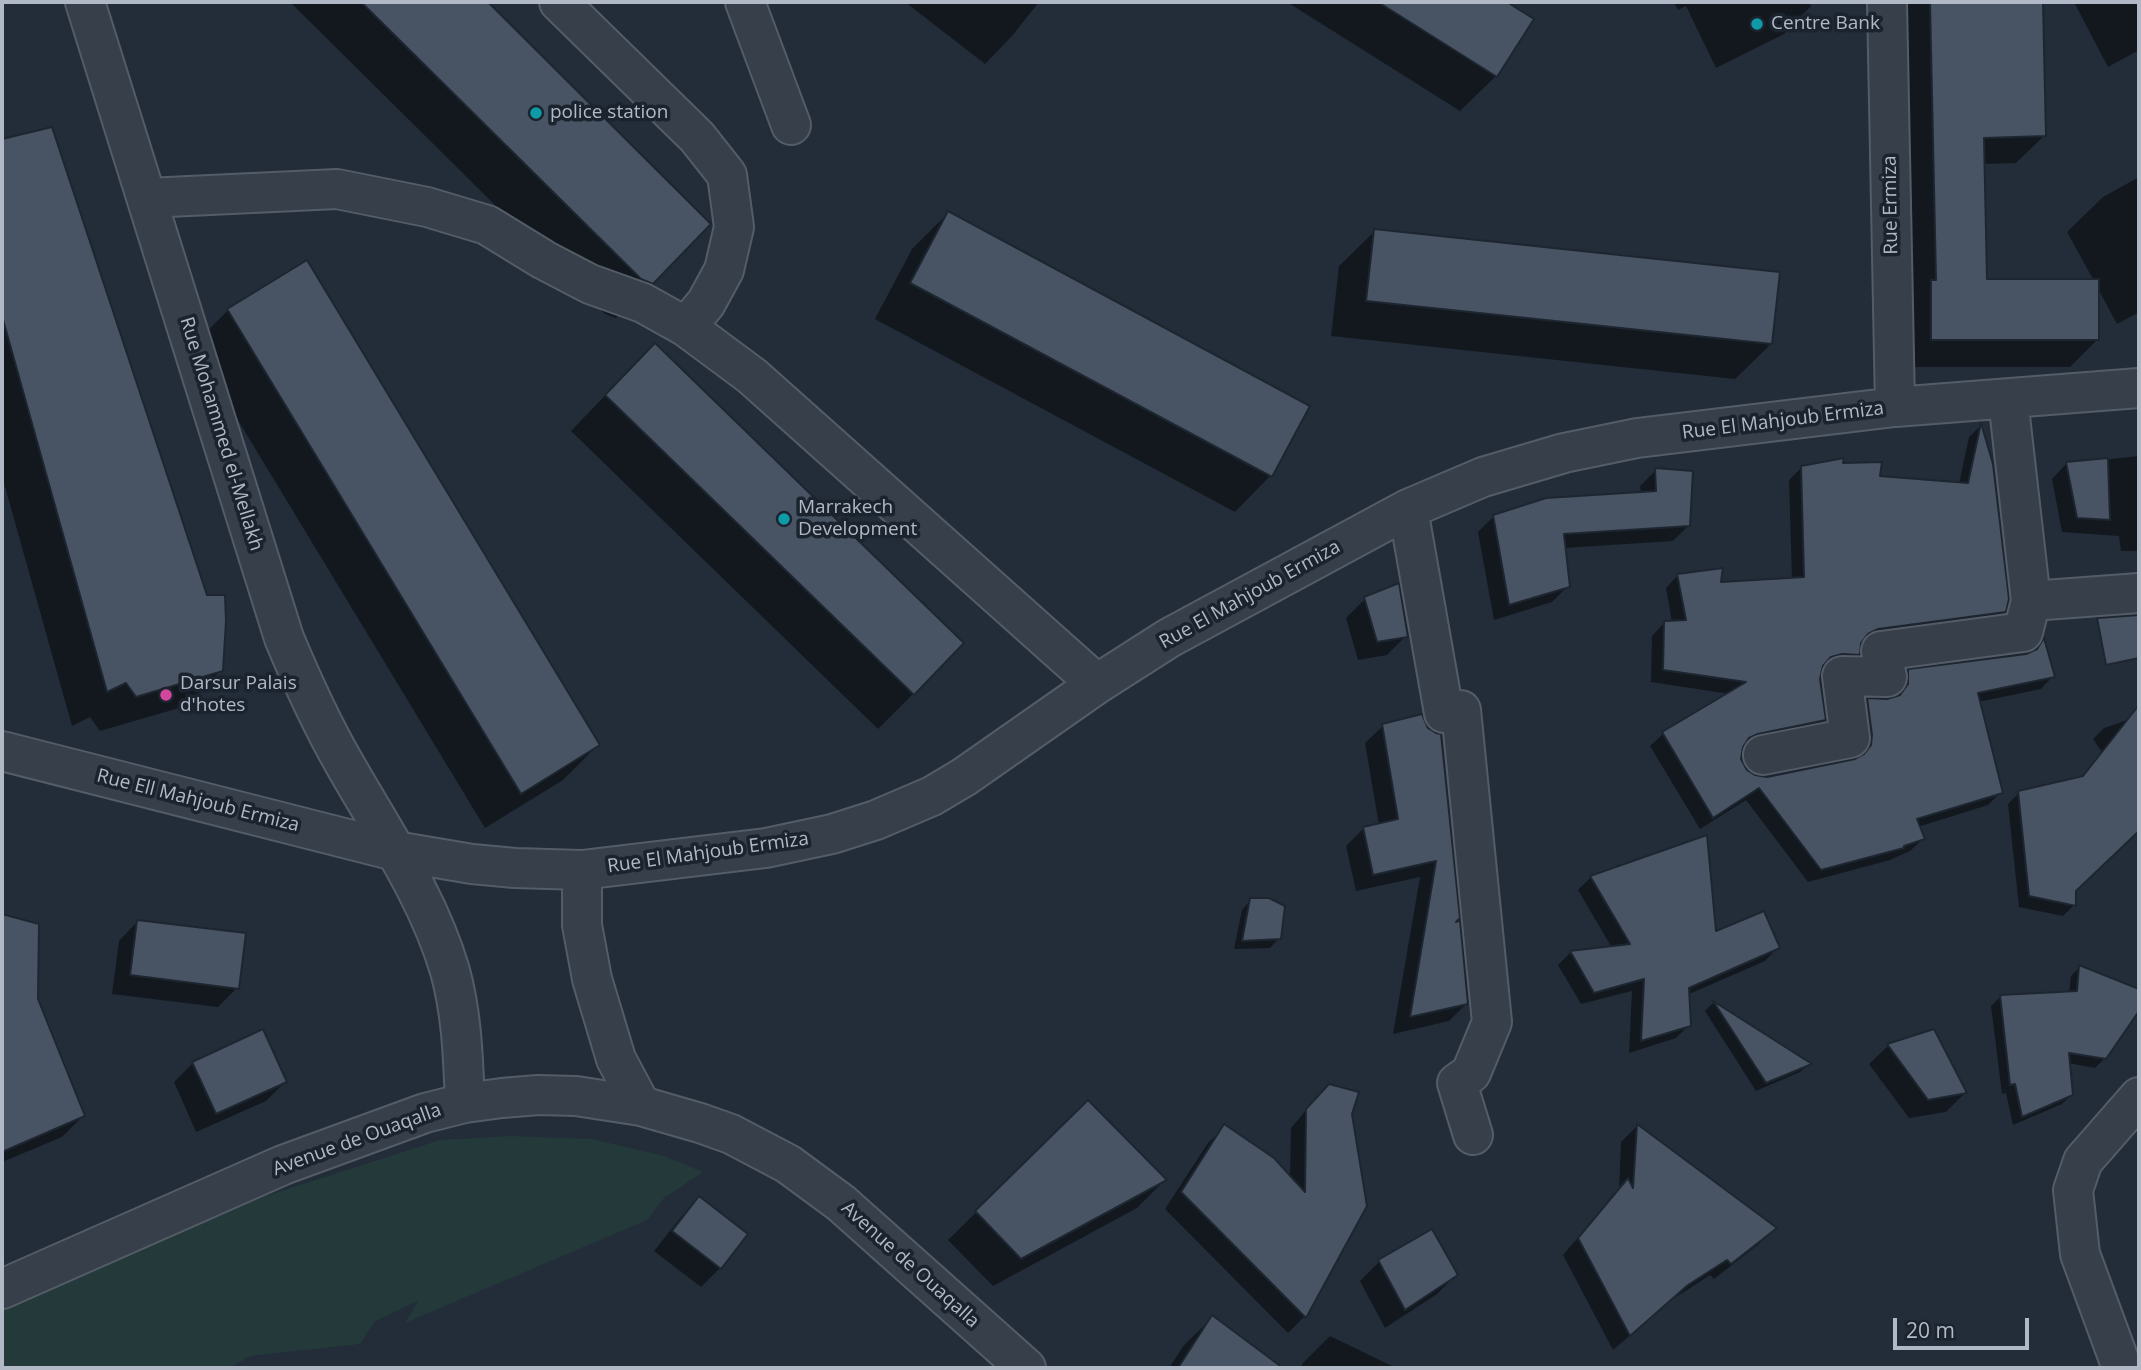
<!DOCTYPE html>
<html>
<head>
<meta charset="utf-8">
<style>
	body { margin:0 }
	#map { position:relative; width:2141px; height:1370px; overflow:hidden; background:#222d39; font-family:"Open Sans",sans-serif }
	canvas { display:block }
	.frame { position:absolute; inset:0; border:4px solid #b1b9c6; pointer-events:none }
	.scale { position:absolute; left:1893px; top:1318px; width:136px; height:32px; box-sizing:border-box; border:4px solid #b1b9c6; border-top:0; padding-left:9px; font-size:21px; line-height:24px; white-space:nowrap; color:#b1b9c6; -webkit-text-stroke:5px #1b242e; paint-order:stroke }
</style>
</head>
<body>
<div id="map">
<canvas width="2141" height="1370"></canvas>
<div class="frame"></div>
<div class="scale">20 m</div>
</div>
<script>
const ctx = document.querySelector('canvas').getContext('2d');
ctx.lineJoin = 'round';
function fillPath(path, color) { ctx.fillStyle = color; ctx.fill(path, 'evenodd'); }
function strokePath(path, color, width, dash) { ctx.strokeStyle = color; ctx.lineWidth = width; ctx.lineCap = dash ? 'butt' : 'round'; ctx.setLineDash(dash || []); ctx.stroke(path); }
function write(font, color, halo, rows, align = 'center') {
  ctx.font = font + ' "Open Sans",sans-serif'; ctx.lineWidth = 7; ctx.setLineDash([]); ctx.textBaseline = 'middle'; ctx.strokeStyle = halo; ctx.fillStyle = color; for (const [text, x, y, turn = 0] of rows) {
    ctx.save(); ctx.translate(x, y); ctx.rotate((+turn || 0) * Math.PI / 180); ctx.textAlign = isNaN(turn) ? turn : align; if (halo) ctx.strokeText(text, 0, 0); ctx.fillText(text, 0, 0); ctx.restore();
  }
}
fillPath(new Path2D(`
	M 511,1136 L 592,1139 L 664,1156 L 703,1172 L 664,1198 L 647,1220 L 405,1323 L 418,1301 L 375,1321 L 360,1344 L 250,1356 L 229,1368 L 2,1368 L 2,1306 L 263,1197 L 440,1140 Z`), '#24393a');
fillPath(new Path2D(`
	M 290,2 L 485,2 L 709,223 L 616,318 L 605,314 Z
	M 905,2 L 1039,2 L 1012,36 L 985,64 Z
	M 1287,2 L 1504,2 L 1532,19 L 1496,76 L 1460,111 Z
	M 1674,2 L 1809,2 L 1811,6 L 1784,34 L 1716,68 L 1686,6 L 1678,10 Z
	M 1903,2 L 2041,2 L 2044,136 L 2016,163 L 1983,164 L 1985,281 L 2094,281 L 2067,232 L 2103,197 L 2139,177 L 2139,312 L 2117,324 L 2097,287 L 2098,339 L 2070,367 L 1904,367 Z
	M 2077,2 L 2139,2 L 2139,50 L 2108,67 L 2075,4 Z
	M 51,129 L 221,670 L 186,706 L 100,731 L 90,717 L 72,726 L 2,476 L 2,141 Z
	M 948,213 L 1307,407 L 1270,476 L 1235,512 L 875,319 L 912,249 Z
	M 1375,231 L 1771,344 L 1735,379 L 1331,336 L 1339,266 Z
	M 228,310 L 598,745 L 563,780 L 485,828 L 193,346 Z
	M 619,381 L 913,694 L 878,729 L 571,431 Z
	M 1980,426 L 2004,611 L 1991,624 L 1859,643 L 1858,654 L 1845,666 L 1829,666 L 1820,668 L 1819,679 L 1824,720 L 1811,732 L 1744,746 L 1741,747 L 1740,759 L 1746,771 L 1755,777 L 1767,778 L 1859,759 L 1860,749 L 1855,713 L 1868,700 L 1888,701 L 1896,698 L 1896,684 L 1909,671 L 2026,655 L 2043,642 L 2053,676 L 2041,689 L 1978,702 L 2001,792 L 1988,805 L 1918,827 L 1923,839 L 1910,851 L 1890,860 L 1808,882 L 1746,800 L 1700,829 L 1650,746 L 1663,734 L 1730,694 L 1651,682 L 1652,636 L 1664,623 L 1672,622 L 1666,588 L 1678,575 L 1719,584 L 1792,580 L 1789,480 L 1802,467 L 1841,465 L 1878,478 L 1959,484 L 1969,437 Z
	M 2139,456 L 2139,551 L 2121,551 L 2119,536 L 2062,532 L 2052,479 L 2066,464 Z
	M 1656,470 L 1689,525 L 1673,541 L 1564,548 L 1568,586 L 1552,602 L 1494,620 L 1478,532 L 1494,516 L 1641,493 L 1640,486 Z
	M 1365,599 L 1406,636 L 1387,655 L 1358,660 L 1346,618 Z
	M 2139,716 L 2139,833 L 2138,831 L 2074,891 L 2074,905 L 2063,916 L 2019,907 L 2008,804 L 2019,793 L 2081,778 L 2102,752 L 2093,739 L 2104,728 Z
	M 1383,726 L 1426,729 L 1450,926 L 1466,1004 L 1449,1021 L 1393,1034 L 1420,877 L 1356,891 L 1346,846 L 1364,828 L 1379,825 L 1365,743 Z
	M 1591,877 L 1714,933 L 1777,948 L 1765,961 L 1687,995 L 1689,1025 L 1676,1038 L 1629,1053 L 1632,991 L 1581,1004 L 1558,965 L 1571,952 L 1612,948 L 1578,890 Z
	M 1251,900 L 1279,938 L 1270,948 L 1234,949 L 1242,910 Z
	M 2,916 L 38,926 L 36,999 L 83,1116 L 62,1137 L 2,1162 Z
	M 138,921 L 237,988 L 218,1007 L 112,994 L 119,941 Z
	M 2080,967 L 2139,991 L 2139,1008 L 2105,1058 L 2095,1068 L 2068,1063 L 2071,1095 L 2062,1104 L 2013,1125 L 2006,1093 L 2002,1094 L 1991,1006 L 2000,997 L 2069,993 L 2071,976 Z
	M 1713,1003 L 1809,1064 L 1800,1072 L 1756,1091 L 1705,1011 Z
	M 1933,1031 L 1965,1093 L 1946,1112 L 1909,1118 L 1869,1064 L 1888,1046 Z
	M 193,1063 L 285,1082 L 266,1101 L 196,1132 L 174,1082 Z
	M 1088,1102 L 1165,1180 L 1137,1208 L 993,1286 L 948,1240 Z
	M 1312,1103 L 1350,1114 L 1366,1206 L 1304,1317 L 1288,1333 L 1165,1209 L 1208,1143 L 1225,1126 L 1290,1177 L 1291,1128 Z
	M 1637,1126 L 1774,1228 L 1759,1244 L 1714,1279 L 1710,1275 L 1670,1301 L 1613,1350 L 1563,1255 L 1619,1190 L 1621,1142 Z
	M 699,1199 L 720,1268 L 701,1287 L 654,1251 L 681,1217 Z
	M 1379,1262 L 1456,1275 L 1437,1294 L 1385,1328 L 1360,1281 Z
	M 1212,1318 L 1280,1368 L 1169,1368 L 1184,1345 Z
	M 1330,1336 L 1396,1368 L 1301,1368 L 1302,1364 Z`), '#0007');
const building = new Path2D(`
	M 361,2 L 488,2 L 711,224 L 653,284 L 641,279 Z
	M 1378,2 L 1507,2 L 1534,19 L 1497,77 Z
	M 1930,2 L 2043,2 L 2046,136 L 1984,138 L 1987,279 L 2099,279 L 2099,340 L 1931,340 L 1931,280 L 1936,280 Z
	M 52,127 L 207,595 L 225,595 L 226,621 L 223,671 L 136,697 L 126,683 L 107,692 L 2,316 L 2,139 Z
	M 948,211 L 1310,406 L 1272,477 L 910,283 Z
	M 1374,229 L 1780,272 L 1772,344 L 1366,301 Z
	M 307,260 L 600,745 L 521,794 L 227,309 Z
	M 655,343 L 964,643 L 914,695 L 605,395 Z
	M 1981,423 L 1993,464 L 2009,599 L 2006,612 L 1878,629 L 1868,634 L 1861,643 L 1860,655 L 1842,654 L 1831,657 L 1823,666 L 1820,679 L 1826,720 L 1758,734 L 1749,738 L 1743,747 L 1741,759 L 1747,770 L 1755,775 L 1767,777 L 1855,759 L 1864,754 L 1871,745 L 1872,735 L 1867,698 L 1887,699 L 1900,695 L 1908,684 L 1908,669 L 2026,654 L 2037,649 L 2044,638 L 2055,677 L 1978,693 L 2003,793 L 1917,819 L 1925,839 L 1904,846 L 1904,848 L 1821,870 L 1759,788 L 1713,818 L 1662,732 L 1746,682 L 1663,670 L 1664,621 L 1686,620 L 1677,574 L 1723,568 L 1721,582 L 1804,577 L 1801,466 L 1844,458 L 1843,463 L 1882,462 L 1880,476 L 1968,483 Z
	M 2108,458 L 2110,520 L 2077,518 L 2066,462 Z
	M 1655,468 L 1693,471 L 1690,526 L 1564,534 L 1570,587 L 1509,605 L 1493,515 L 1546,498 L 1656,491 Z
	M 1399,583 L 1408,637 L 1377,642 L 1364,597 Z
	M 2139,615 L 2139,658 L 2106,665 L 2097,618 Z
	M 2139,705 L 2139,831 L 2076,891 L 2076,906 L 2029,896 L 2018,791 L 2083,776 Z
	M 1422,714 L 1428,728 L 1436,733 L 1441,734 L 1460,918 L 1456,922 L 1460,920 L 1468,1004 L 1410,1017 L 1436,861 L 1373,875 L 1363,827 L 1398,819 L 1382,724 Z
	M 1707,835 L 1716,931 L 1764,911 L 1780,948 L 1689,988 L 1691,1026 L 1641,1041 L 1644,979 L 1594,993 L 1570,951 L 1630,944 L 1590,876 Z
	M 1250,898 L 1269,898 L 1285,906 L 1281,939 L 1242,941 Z
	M 2,914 L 39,924 L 38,999 L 85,1116 L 2,1152 Z
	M 137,920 L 246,933 L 239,989 L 130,975 Z
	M 2079,965 L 2139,989 L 2139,1011 L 2106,1059 L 2069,1053 L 2073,1095 L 2022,1117 L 2015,1084 L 2010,1085 L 2000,995 L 2077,991 Z
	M 1713,1001 L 1812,1064 L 1766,1083 Z
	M 263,1029 L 287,1082 L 216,1114 L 192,1062 Z
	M 1934,1029 L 1967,1093 L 1928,1100 L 1887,1044 Z
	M 1329,1084 L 1359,1092 L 1352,1114 L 1367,1206 L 1306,1318 L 1181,1192 L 1224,1124 L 1274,1158 L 1305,1192 L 1306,1109 Z
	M 1088,1100 L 1167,1180 L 1021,1259 L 975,1211 Z
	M 1637,1124 L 1777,1228 L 1731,1264 L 1727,1260 L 1688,1285 L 1630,1336 L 1578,1238 L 1628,1178 L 1633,1188 Z
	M 699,1196 L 748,1234 L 721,1269 L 672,1231 Z
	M 1432,1229 L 1458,1275 L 1405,1310 L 1378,1260 Z
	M 1212,1315 L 1283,1368 L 1178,1368 Z`);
fillPath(building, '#485463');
strokePath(building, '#1d2630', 2);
const minor = new Path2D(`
	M 85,2 L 284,638 C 302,681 321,723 344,763 C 382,830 428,896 450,971 C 462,1014 463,1058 465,1103
	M 559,2 L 697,137 L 727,175 L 734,227 L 724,270 L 706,303 L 686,327
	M 745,2 L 791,125
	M 1887,2 L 1895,407
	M 147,198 L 337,189 L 427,207 L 487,225 L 544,260 L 590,284 L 643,303 L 686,327 L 752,376 L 1097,684
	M 2008,399 L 2031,601 L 2139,593
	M 1408,509 L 1444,713 L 1461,710 L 1492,1022 L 1471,1073 L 1457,1083 L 1473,1135
	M 2,751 L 395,851 L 472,864 L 515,868 L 582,870 L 766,848 L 832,834 L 876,820 L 932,796 L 964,777 L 1097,684 L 1169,638 L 1408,509 L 1483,477 L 1564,453 L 1637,438 L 1895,407 L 2139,388
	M 1763,755 L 1850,738 L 1842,676 L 1887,677 L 1881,651 L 2023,632 L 2031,601
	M 582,870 L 582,925 L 592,979 L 616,1059 L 641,1106
	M 2,1289 L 283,1165 L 425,1113 L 465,1103 L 502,1098 L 538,1095 L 576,1096 L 641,1106 L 700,1123 L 731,1134 L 788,1164 L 841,1203 L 1026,1368
	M 2122,1368 L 2080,1254 L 2073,1190 L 2083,1161 L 2139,1097`);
strokePath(minor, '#545c67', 42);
strokePath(minor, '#363f4a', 38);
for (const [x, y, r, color] of [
	[1757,24,7,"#0f9aa8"],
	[536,113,7,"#0f9aa8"],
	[784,519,7,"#0f9aa8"],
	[166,695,7,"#d1479c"]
]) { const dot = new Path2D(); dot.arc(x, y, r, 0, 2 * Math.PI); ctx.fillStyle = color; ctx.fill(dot); strokePath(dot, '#1b242e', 2.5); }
write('19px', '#b1b9c6', '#1b242e', [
	["Centre Bank",1771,24],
	["police station",550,113],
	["Marrakech",798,508],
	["Development",798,530],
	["Darsur Palais",180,684],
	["d'hotes",180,706]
], 'left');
write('19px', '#b1b9c6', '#1b242e', [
	["Rue Ermiza",1891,205,-91],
	["Rue El Mahjoub Ermiza",1783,421,-7],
	["Rue Mohammed el-Mellakh",221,434,73],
	["Rue El Mahjoub Ermiza",1250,595,-29],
	["Rue Ell Mahjoub Ermiza",198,801,14],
	["Rue El Mahjoub Ermiza",708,853,-8],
	["Avenue de Ouaqalla",357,1140,-20],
	["Avenue de Ouaqalla",910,1265,42]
]);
</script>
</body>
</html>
